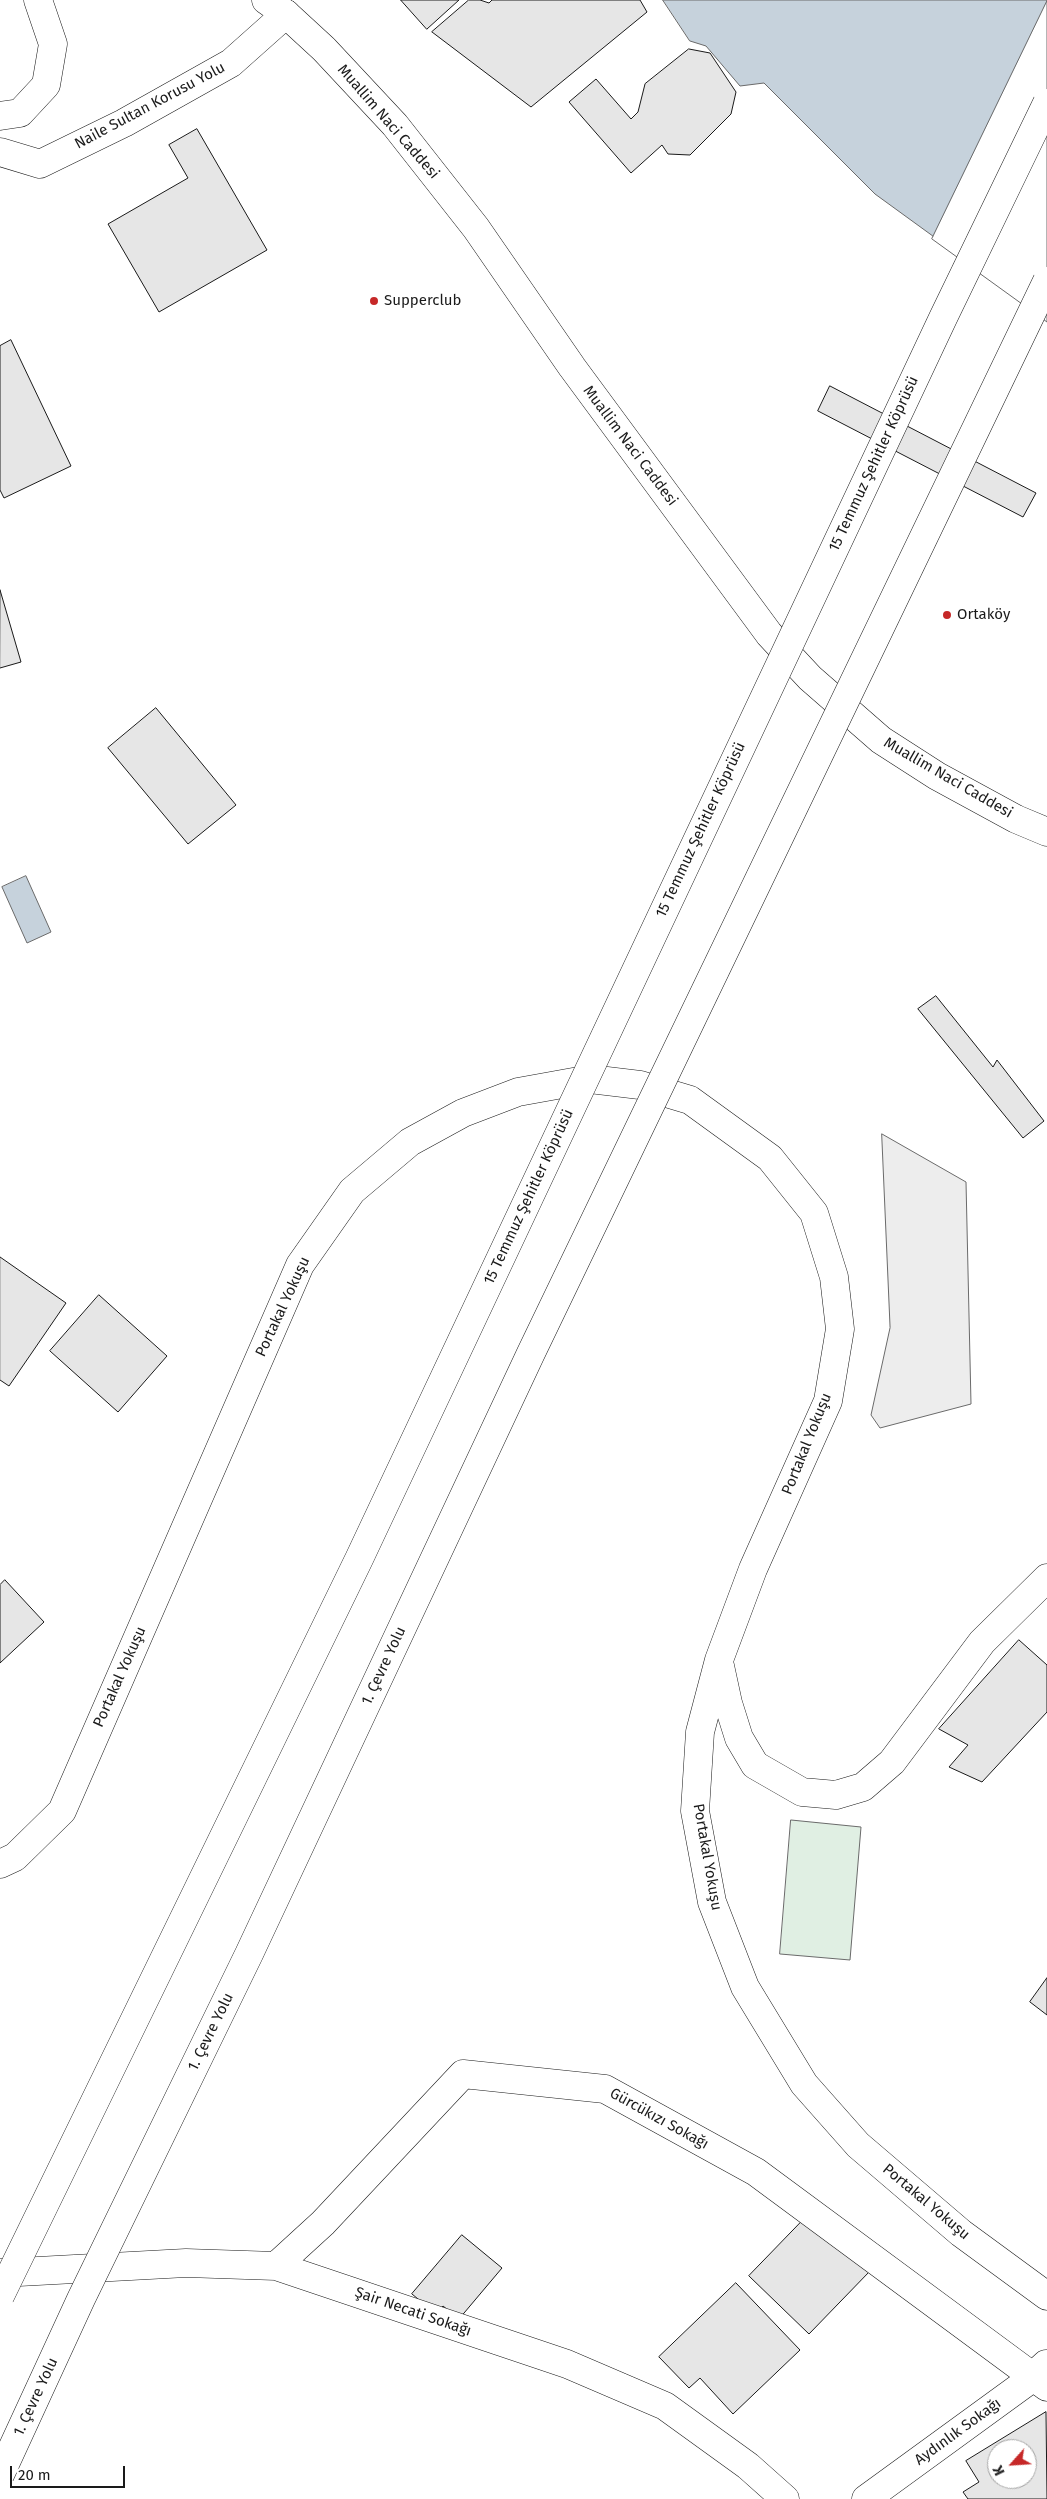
<!DOCTYPE html>
<html>
<head>
<meta charset="utf-8">
<style>
	body { margin:0 }
	#map { position:relative; width:1047px; height:2499px; overflow:hidden; background:#fff; font-family:"Fira Sans",sans-serif }
	canvas { display:block }
	.north { position:absolute; left:987px; top:2439px; width:50px; height:50px; box-sizing:border-box; background:#fff; border:1px solid #a3a3a3; border-radius:50%; rotate:244deg; font-size:14px; font-weight:700; line-height:20px; text-align:center; color:#1a1a1a }
	.north::after { content:''; display:block; margin:auto; width:18px; height:22px; background:#c62828; clip-path:polygon(50% 0,100% 100%,50% 72%,0 100%) }
	.scale { position:absolute; left:10px; top:2466px; width:115px; height:22px; box-sizing:border-box; border:2px solid #1a1a1a; border-top:0; padding-left:6px; font-size:15px; line-height:18px; white-space:nowrap; color:#1a1a1a; -webkit-text-stroke:4px #fff; paint-order:stroke }
</style>
</head>
<body>
<div id="map">
<canvas width="1047" height="2499"></canvas>
<div class="north">K</div>
<div class="scale">20 m</div>
</div>
<script>
const ctx = document.querySelector('canvas').getContext('2d');
ctx.lineJoin = 'round';
function fillPath(path, color) { ctx.fillStyle = color; ctx.fill(path, 'evenodd'); }
function strokePath(path, color, width, dash) { ctx.strokeStyle = color; ctx.lineWidth = width; ctx.lineCap = dash ? 'butt' : 'round'; ctx.setLineDash(dash || []); ctx.stroke(path); }
function write(font, color, halo, rows, align = 'center') {
  ctx.font = font + ' "Fira Sans",sans-serif'; ctx.lineWidth = 4; ctx.setLineDash([]); ctx.textBaseline = 'middle'; ctx.strokeStyle = halo; ctx.fillStyle = color; for (const [text, x, y, turn = 0] of rows) {
    ctx.save(); ctx.translate(x, y); ctx.rotate((+turn || 0) * Math.PI / 180); ctx.textAlign = isNaN(turn) ? turn : align; if (halo) ctx.strokeText(text, 0, 0); ctx.fillText(text, 0, 0); ctx.restore();
  }
}
const green = new Path2D(`
	M 791,1820 L 861,1827 L 850,1960 L 780,1954 Z`);
fillPath(green, '#e0efe3');
strokePath(green, '#6a6a6a', 1);
const parking = new Path2D(`
	M 882,1134 L 966,1182 L 971,1404 L 880,1428 L 871,1415 L 890,1328 Z`);
fillPath(parking, '#ededed');
strokePath(parking, '#6a6a6a', 1);
const water = new Path2D(`
	M 663,0 L 1047,0 L 1047,319 L 875,194 L 764,83 L 740,86 L 706,46 L 690,41 Z
	M 26,876 L 51,932 L 27,943 L 2,887 Z`);
fillPath(water, '#c6d2dc');
strokePath(water, '#6a6a6a', 1);
const pier = new Path2D(`
	M 1047,1 L 1047,322 L 932,239 Z`);
fillPath(pier, '#fff');
strokePath(pier, '#6a6a6a', 1);
const building = new Path2D(`
	M 401,0 L 459,0 L 427,29 Z
	M 469,0 L 480,0 L 489,3 L 492,0 L 640,0 L 647,12 L 531,107 L 432,32 Z
	M 689,49 L 710,53 L 736,92 L 731,114 L 690,155 L 668,154 L 662,145 L 631,173 L 569,102 L 596,79 L 631,119 L 638,112 L 645,84 Z
	M 197,129 L 267,250 L 159,312 L 108,224 L 188,178 L 169,145 Z
	M 11,340 L 71,466 L 4,498 L 0,490 L 0,346 Z
	M 830,386 L 1036,493 L 1023,517 L 818,411 Z
	M 0,590 L 21,662 L 0,668 Z
	M 156,708 L 236,805 L 188,844 L 108,748 Z
	M 936,996 L 993,1067 L 997,1060 L 1044,1121 L 1023,1138 L 918,1009 Z
	M 0,1257 L 66,1303 L 9,1386 L 0,1380 Z
	M 99,1295 L 167,1356 L 118,1412 L 50,1351 Z
	M 5,1580 L 44,1622 L 0,1663 L 0,1585 Z
	M 1019,1640 L 1047,1665 L 1047,1712 L 982,1782 L 949,1767 L 968,1745 L 939,1729 Z
	M 1047,1978 L 1047,2015 L 1030,2002 Z
	M 810,2213 L 870,2271 L 809,2334 L 749,2276 Z
	M 462,2235 L 502,2268 L 459,2319 L 443,2306 L 436,2314 L 412,2294 Z
	M 736,2283 L 800,2350 L 733,2414 L 700,2378 L 689,2388 L 659,2357 Z
	M 1046,2412 L 1047,2499 L 968,2499 L 963,2492 L 979,2482 L 966,2461 ZM 997,2449 L 1027,2449 L 1027,2479 L 997,2479 Z`);
fillPath(building, '#e6e6e6');
strokePath(building, '#1a1a1a', 1);
const street = new Path2D(`
	M 0,116 L 20,113 L 46,85 L 53,44 L 38,0
	M 0,152 L 40,164 L 124,123 L 231,63 L 286,14
	M 276,2266 L 323,2223 L 463,2074 L 605,2089 L 756,2172 L 1047,2387
	M 0,2273 L 186,2263 L 276,2266 L 567,2364 L 665,2406 L 748,2466 L 785,2499
	M 866,2499 L 1024,2384 L 1046,2364`);
const secondary = new Path2D(`
	M 720,1666 L 728,1703 L 739,1738 L 755,1765 L 802,1792 L 836,1795 L 863,1787 L 892,1762 L 982,1642 L 1047,1578
	M 0,1864 L 15,1857 L 62,1811 L 300,1265 L 352,1191 L 410,1142 L 463,1113 L 518,1092 L 590,1079 L 640,1085 L 690,1100 L 770,1158 L 814,1213 L 834,1277 L 840,1329 L 828,1401 L 753,1569 L 719,1660 L 700,1732 L 695,1811 L 712,1902 L 745,1987 L 804,2084 L 858,2145 L 961,2233 L 1047,2296`);
const primary = new Path2D(`
	M 266,0 L 286,14 L 324,49 L 395,125 L 476,228 L 572,367 L 769,634 L 810,678 L 881,740 L 937,776 L 1016,819 L 1047,832`);
strokePath(street, '#1a1a1a', 29);
strokePath(secondary, '#1a1a1a', 29);
strokePath(primary, '#1a1a1a', 29);
strokePath(street, '#fff', 28);
strokePath(secondary, '#fff', 28);
strokePath(primary, '#fff', 28);
const highwayBridge = new Path2D(`
	M 0,2296 L 359,1559 L 943,318 L 1047,103
	M 0,2475 L 81,2299 L 249,1954 L 531,1353 L 1047,281`);
strokePath(highwayBridge, '#1a1a1a', 29, []);
strokePath(highwayBridge, '#fff', 28);
for (const [x, y, r, color] of [
	[374,301,5,"#c62828"],
	[947,615,5,"#c62828"]
]) { const dot = new Path2D(); dot.arc(x, y, r, 0, 2 * Math.PI); ctx.fillStyle = color; ctx.fill(dot); strokePath(dot, '#fff', 2); }
write('15px', '#1a1a1a', '#fff', [
	["Naile Sultan Korusu Yolu",150,106,-28],
	["Muallim Naci Caddesi",388,122,49],
	["Muallim Naci Caddesi",630,446,53],
	["15 Temmuz Şehitler Köprüsü",874,464,-65],
	["Muallim Naci Caddesi",948,778,30],
	["15 Temmuz Şehitler Köprüsü",701,830,-65],
	["15 Temmuz Şehitler Köprüsü",529,1197,-65],
	["Portakal Yokuşu",283,1307,-65],
	["Portakal Yokuşu",807,1444,-68],
	["1. Çevre Yolu",384,1666,-65],
	["Portakal Yokuşu",120,1677,-66],
	["Portakal Yokuşu",707,1857,80],
	["1. Çevre Yolu",211,2032,-64],
	["Gürcükızı Sokağı",659,2119,29],
	["Portakal Yokuşu",926,2202,40],
	["Şair Necati Sokağı",413,2312,19],
	["1. Çevre Yolu",36,2397,-65],
	["Aydınlık Sokağı",958,2432,-36]
]);
write('15px', '#1a1a1a', '#fff', [
	["Supperclub",384,301],
	["Ortaköy",957,615]
], 'left');
</script>
</body>
</html>
